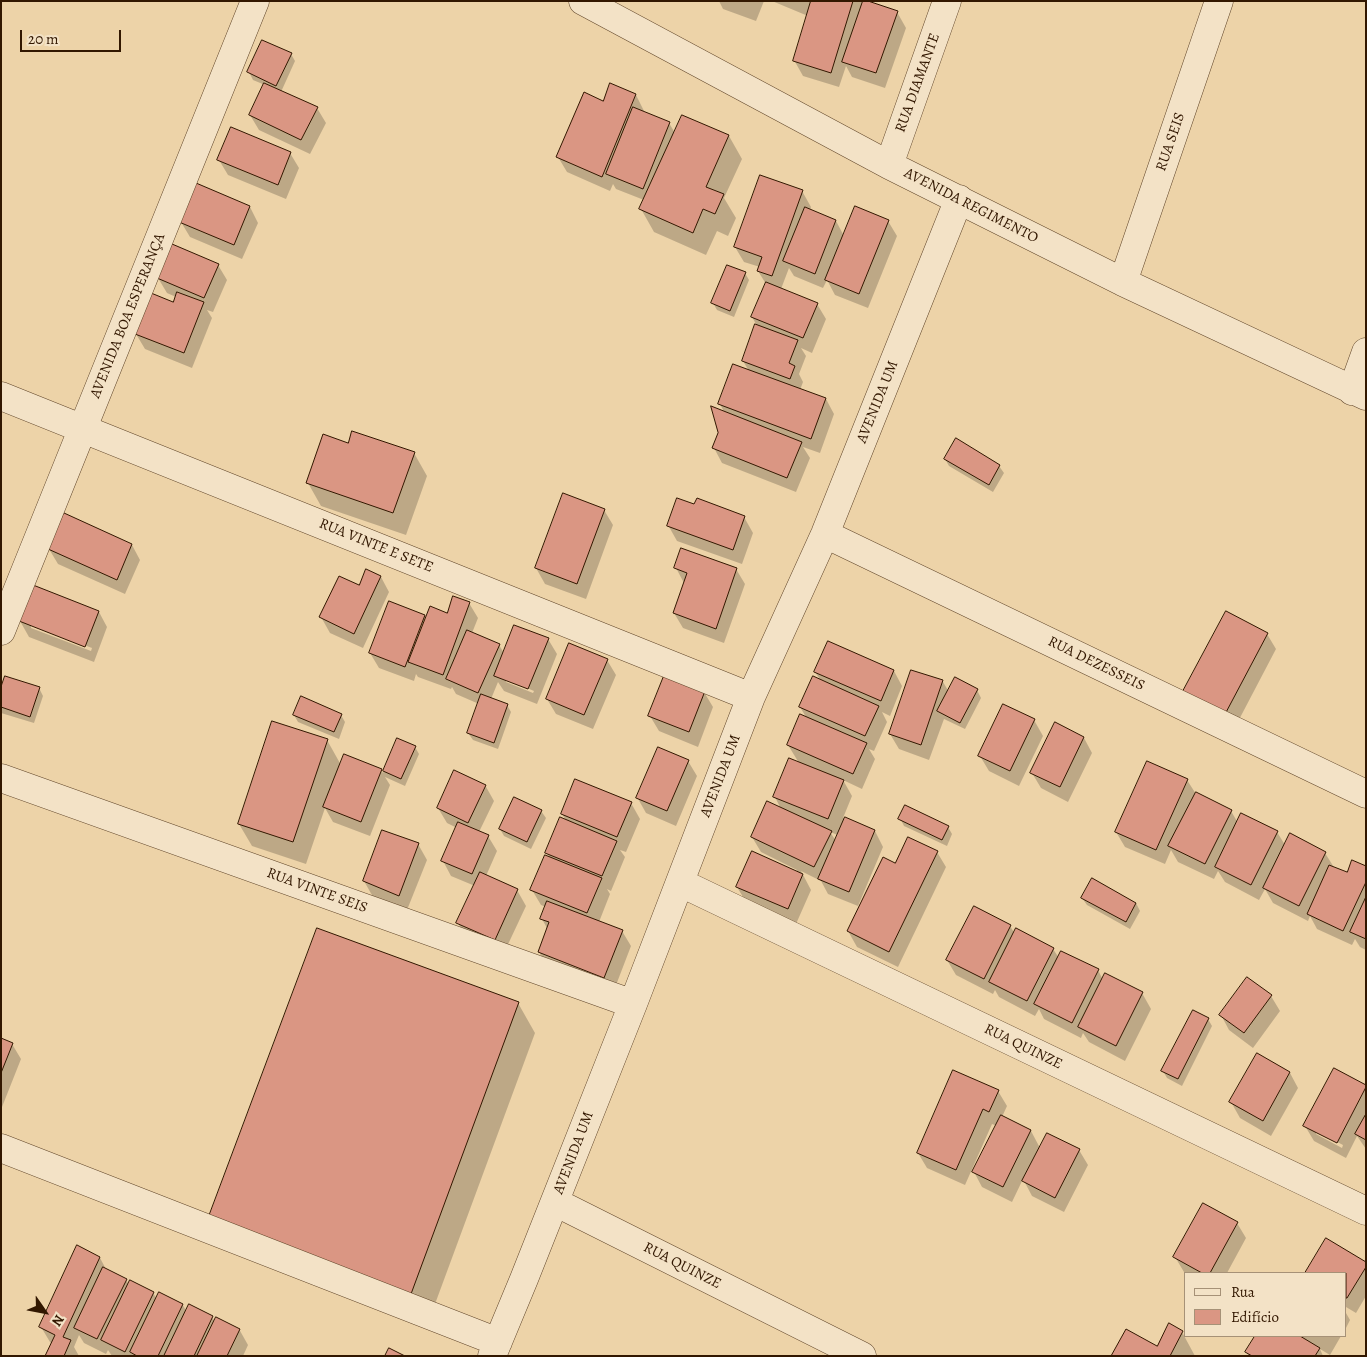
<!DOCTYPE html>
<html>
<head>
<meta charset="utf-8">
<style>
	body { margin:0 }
	#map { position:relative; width:1367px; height:1357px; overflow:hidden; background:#edd3a8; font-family:Alegreya,serif }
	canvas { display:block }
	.frame { position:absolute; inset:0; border:2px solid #321700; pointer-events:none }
	.legend { position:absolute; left:1184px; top:1272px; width:162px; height:65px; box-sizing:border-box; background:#f3e2c6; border:1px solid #a69177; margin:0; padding:6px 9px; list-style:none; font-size:15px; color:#321700 }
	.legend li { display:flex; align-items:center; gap:10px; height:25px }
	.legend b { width:25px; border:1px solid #a69177 }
	.north { position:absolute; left:20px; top:1287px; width:50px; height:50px; -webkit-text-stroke:4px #f3e2c6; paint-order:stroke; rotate:123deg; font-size:14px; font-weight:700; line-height:20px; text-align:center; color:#321700 }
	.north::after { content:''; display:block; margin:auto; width:18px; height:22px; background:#321700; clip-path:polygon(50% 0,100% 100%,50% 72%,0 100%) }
	.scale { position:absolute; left:20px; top:30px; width:101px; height:22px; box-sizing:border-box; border:2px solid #321700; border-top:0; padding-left:6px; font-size:15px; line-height:18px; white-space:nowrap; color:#321700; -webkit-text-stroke:4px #f3e2c6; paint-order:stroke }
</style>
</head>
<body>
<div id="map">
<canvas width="1367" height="1357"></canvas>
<div class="frame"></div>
<ul class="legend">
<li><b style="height:6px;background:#f3e2c6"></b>Rua</li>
<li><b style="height:14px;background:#da9683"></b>Edifício</li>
</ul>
<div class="north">N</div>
<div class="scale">20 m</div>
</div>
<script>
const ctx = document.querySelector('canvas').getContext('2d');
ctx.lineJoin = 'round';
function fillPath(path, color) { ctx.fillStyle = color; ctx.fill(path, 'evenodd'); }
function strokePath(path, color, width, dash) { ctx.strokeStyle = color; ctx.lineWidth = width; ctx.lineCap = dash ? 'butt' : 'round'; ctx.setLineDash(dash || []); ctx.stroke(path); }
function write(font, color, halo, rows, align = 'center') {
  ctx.font = font + ' Alegreya,serif'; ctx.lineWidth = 4; ctx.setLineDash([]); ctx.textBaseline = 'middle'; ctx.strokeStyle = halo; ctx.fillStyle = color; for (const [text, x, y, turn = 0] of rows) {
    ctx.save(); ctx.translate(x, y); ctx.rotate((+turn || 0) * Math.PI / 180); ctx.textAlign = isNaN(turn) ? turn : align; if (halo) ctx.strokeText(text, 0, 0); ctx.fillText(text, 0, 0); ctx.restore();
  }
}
fillPath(new Path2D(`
	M 719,1 L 764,1 L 756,21 L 723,9 Z
	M 772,1 L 862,1 L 863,3 L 897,12 L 906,28 L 885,88 L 852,77 L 846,66 L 839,87 L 803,76 L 794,60 L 808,16 Z
	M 291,54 L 295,61 L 281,92 L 317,108 L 326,123 L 310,154 L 259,130 L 250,115 L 265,85 L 253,80 L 249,72 Z
	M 611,85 L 636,95 L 644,111 L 643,113 L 669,123 L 675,133 L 682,116 L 729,136 L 742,159 L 724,198 L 736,218 L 728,236 L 717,231 L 706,255 L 654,232 L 641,209 L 644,200 L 616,189 L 613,184 L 610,191 L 567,172 L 558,157 L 604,102 Z
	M 290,153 L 299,168 L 286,199 L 228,175 L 219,160 Z
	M 197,185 L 250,207 L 258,223 L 242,259 L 190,237 L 181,222 Z
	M 802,191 L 811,207 L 810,210 L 836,221 L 844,236 L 888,221 L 897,236 L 868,308 L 835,295 L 827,280 L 823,288 L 794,276 L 789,268 L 781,289 L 817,304 L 826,319 L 812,353 L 801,348 L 806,356 L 799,374 L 803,382 L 800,390 L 826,399 L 834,414 L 820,453 L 803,447 L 810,458 L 796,492 L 722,463 L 714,448 L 724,412 L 720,404 L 749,371 L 743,361 L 756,324 L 752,317 L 766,284 L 758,271 L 760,267 L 744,262 L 735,247 Z
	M 218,265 L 227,280 L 213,312 L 207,310 L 212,318 L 192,368 L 145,349 L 136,334 L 174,303 L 176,297 L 167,293 L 158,278 Z
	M 745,273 L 749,280 L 734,317 L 717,310 L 713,303 Z
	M 414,453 L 427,476 L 406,535 L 321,506 L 308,483 Z
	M 945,459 L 999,466 L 1004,473 L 993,492 L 949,466 Z
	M 695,506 L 744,517 L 753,533 L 742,564 L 677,541 L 668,525 Z
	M 604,510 L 613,525 L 586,599 L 545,584 L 536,568 Z
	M 132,545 L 140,560 L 125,594 L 58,564 L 49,549 Z
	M 676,568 L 736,569 L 745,584 L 724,643 L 683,628 L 674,613 L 684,583 Z
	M 367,571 L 381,577 L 389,592 L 363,648 L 330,633 L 321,617 L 359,587 Z
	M 390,602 L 427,617 L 448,614 L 469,603 L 478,618 L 472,633 L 499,645 L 504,653 L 548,639 L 557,654 L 537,704 L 504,691 L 498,682 L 491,699 L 507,705 L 511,712 L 498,749 L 473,740 L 468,733 L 479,704 L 456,694 L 452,687 L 451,689 L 418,677 L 416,674 L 414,681 L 379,668 L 370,653 ZM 506,679 L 534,691 L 533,693 L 506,682 Z
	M 99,612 L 107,627 L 94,662 L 29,637 L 20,621 ZM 31,625 L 92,648 L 91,651 L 31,628 Z
	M 1267,634 L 1276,649 L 1232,733 L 1191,711 Z
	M 607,660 L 616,675 L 593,729 L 556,714 L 547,699 Z
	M 894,671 L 902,686 L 890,716 L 882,712 L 887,722 L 874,751 L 869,749 L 875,759 L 862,789 L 843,780 L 852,796 L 843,818 L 875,831 L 883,847 L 858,906 L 828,894 L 821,881 L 801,871 L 811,890 L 796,924 L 746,902 L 737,887 L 796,872 L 797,870 L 761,852 L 752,837 L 781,809 L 775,797 L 799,763 L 788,745 L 806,717 L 800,707 L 821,681 L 815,672 ZM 830,832 L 838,835 L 836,841 Z
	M 912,671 L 943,682 L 949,692 L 977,690 L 981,698 L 965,729 L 944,719 L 929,760 L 899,749 L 890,734 Z
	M 39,688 L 43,696 L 34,723 L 1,713 L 1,690 Z
	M 704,692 L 713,707 L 698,747 L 659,731 L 650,716 Z
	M 1004,706 L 1034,720 L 1043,736 L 1019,786 L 989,771 L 980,756 Z
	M 294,715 L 341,715 L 345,722 L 339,739 L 298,722 Z
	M 1084,738 L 1092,753 L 1068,802 L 1041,788 L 1032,773 Z
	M 327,740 L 341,765 L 381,770 L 383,773 L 398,740 L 415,747 L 419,754 L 405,786 L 385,777 L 390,785 L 370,836 L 333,822 L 325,808 L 306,864 L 252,846 L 239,824 Z
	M 688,761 L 697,776 L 676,826 L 646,813 L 637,797 Z
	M 1187,780 L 1196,794 L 1231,811 L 1238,823 L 1277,832 L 1285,845 L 1325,853 L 1335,869 L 1347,874 L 1366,868 L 1366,950 L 1360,947 L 1355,939 L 1352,945 L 1317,929 L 1310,916 L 1308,921 L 1273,903 L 1265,889 L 1259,900 L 1225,882 L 1218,871 L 1214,879 L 1178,862 L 1171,850 L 1165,864 L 1125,847 L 1116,832 Z
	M 485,785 L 494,801 L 479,832 L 488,836 L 497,851 L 486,876 L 517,890 L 526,906 L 503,955 L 466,938 L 458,923 L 475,886 L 451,876 L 443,861 L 457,828 L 447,823 L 438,808 Z
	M 631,803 L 640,819 L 626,852 L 620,850 L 625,857 L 611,891 L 607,889 L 610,894 L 599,922 L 622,931 L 631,946 L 613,993 L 548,967 L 539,952 L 548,930 L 542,919 L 546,907 L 541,905 L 532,890 L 550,858 L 546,852 L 567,822 L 562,814 Z
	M 541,811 L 546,818 L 531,849 L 504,836 L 500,829 Z
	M 900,818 L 948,827 L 952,834 L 947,846 L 904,826 Z
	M 909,839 L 937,852 L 946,867 L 898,967 L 857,947 L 848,931 L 896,865 Z
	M 418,844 L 427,860 L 407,910 L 373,897 L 364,881 Z
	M 1082,898 L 1136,903 L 1140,911 L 1130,929 L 1087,905 Z
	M 1010,926 L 1015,934 L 1053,949 L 1059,958 L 1098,970 L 1103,980 L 1106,975 L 1142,993 L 1151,1009 L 1125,1061 L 1089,1042 L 1083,1033 L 1081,1038 L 1044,1019 L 1039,1009 L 1035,1016 L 999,997 L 995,990 L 993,994 L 956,975 L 947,960 Z
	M 1271,996 L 1280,1011 L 1253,1048 L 1229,1030 L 1221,1015 Z
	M 518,1003 L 535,1033 L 428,1323 L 227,1249 Z
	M 1208,1019 L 1212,1026 L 1182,1086 L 1167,1078 L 1163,1071 Z
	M 1,1039 L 12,1044 L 21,1059 L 2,1107 L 1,1107 Z
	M 1290,1073 L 1298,1088 L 1271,1136 L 1240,1118 L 1231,1102 Z
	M 1366,1086 L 1366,1149 L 1357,1136 L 1346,1158 L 1314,1141 L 1305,1126 ZM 1316,1131 L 1343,1145 L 1342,1148 L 1316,1134 Z
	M 998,1091 L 1007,1106 L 1002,1117 L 1031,1131 L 1040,1148 L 1079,1150 L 1088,1165 L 1064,1212 L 1032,1196 L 1023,1179 L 1012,1202 L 982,1187 L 974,1172 L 997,1126 L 992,1124 L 965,1185 L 927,1168 L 918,1153 Z
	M 1237,1223 L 1246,1238 L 1227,1273 L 1186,1274 L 1184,1272 L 1175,1257 Z
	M 1326,1240 L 1366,1264 L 1366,1296 L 1356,1313 L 1346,1307 L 1346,1273 L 1306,1273 Z
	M 100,1258 L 107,1271 L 126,1280 L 129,1285 L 153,1293 L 157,1299 L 182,1304 L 187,1312 L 212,1317 L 215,1322 L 239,1329 L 248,1345 L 243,1356 L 112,1356 L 108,1350 L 106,1354 L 84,1343 L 79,1335 L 74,1347 L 79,1356 L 47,1356 L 52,1344 L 50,1342 L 41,1327 Z
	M 1346,1313 L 1350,1320 L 1346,1328 Z
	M 1182,1332 L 1195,1356 L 1113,1356 L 1157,1347 Z
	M 1256,1336 L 1341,1336 L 1330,1355 L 1320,1349 L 1323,1356 L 1249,1356 L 1246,1352 Z`), '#0003');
const building = new Path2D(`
	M 811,1 L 853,1 L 831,73 L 793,61 Z
	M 863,1 L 868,1 L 898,11 L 876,73 L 842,62 Z
	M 262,40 L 292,53 L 276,86 L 247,72 Z
	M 264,83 L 318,107 L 301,140 L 249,115 Z
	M 610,83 L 636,94 L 602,177 L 556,157 L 584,92 L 603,101 Z
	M 633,107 L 670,122 L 643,189 L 606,174 Z
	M 682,115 L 729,135 L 706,187 L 724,194 L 715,214 L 703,209 L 693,233 L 639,209 Z
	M 231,127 L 291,152 L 278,185 L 217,160 Z
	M 760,175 L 803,190 L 772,276 L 757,271 L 762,257 L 734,247 Z
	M 196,183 L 250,206 L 234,245 L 179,222 Z
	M 855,206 L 889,220 L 859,294 L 825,280 Z
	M 805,207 L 836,220 L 815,274 L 783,261 Z
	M 172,244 L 219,264 L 204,298 L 157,278 Z
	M 727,265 L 746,272 L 730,311 L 711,303 Z
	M 766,282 L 818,303 L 803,338 L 751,317 Z
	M 177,292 L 204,302 L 184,353 L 135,334 L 151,293 L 173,302 Z
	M 755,324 L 798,340 L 789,363 L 795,366 L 790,379 L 742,361 Z
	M 733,364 L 826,398 L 811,439 L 718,404 Z
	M 711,406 L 802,442 L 787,478 L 712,448 L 718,433 Z
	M 352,431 L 415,452 L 393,513 L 306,483 L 323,434 L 348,443 Z
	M 956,438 L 1000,465 L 989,485 L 944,459 Z
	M 563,493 L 605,509 L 577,584 L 535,568 Z
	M 677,498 L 694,504 L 697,498 L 745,516 L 733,550 L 667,526 Z
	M 64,513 L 132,544 L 117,580 L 48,549 Z
	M 681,548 L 737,568 L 716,629 L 673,613 L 687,573 L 674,568 Z
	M 366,569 L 381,576 L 354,634 L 319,617 L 339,576 L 359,585 Z
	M 33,585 L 99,611 L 85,647 L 19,621 Z
	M 453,596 L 470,602 L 443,675 L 408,662 L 430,606 L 447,613 Z
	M 389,601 L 425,615 L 405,667 L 369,653 Z
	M 1226,611 L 1268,633 L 1223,718 L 1181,695 Z
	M 514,625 L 549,638 L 528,689 L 494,676 Z
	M 467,630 L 500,644 L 478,693 L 446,679 Z
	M 828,641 L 894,670 L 881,701 L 814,672 Z
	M 569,643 L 608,659 L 584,715 L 546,699 Z
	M 911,670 L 943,680 L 921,745 L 889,734 Z
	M 5,676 L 40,687 L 30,717 L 1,707 L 1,687 Z
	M 664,676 L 705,691 L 689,732 L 648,716 Z
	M 813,676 L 879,706 L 865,736 L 799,707 Z
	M 955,677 L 978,689 L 960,723 L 937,711 Z
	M 481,694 L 508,704 L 494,743 L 467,733 Z
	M 301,696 L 342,714 L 334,732 L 293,715 Z
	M 1003,704 L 1035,719 L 1010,771 L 978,756 Z
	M 800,714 L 867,743 L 853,774 L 787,745 Z
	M 272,721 L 328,739 L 293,842 L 238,824 Z
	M 1055,722 L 1084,737 L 1060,787 L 1030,773 Z
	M 397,738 L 416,746 L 401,779 L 383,771 Z
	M 658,747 L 689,760 L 667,811 L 636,798 Z
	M 344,754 L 382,769 L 361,822 L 323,807 Z
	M 789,758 L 844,780 L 828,819 L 773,797 Z
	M 1147,761 L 1188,779 L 1156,850 L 1115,832 Z
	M 454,770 L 486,785 L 468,823 L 437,808 Z
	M 575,779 L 632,802 L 617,837 L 561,814 Z
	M 1196,792 L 1232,810 L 1205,864 L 1168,846 Z
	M 514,797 L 542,810 L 527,842 L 499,829 Z
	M 767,801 L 832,831 L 814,867 L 751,837 Z
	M 905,805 L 949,826 L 942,840 L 898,819 Z
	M 1241,813 L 1278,831 L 1251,885 L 1215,867 Z
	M 560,817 L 617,841 L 602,876 L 545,853 Z
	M 845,817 L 875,830 L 849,892 L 818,879 Z
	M 458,822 L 489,835 L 472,874 L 441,861 Z
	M 382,830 L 419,843 L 399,896 L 363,881 Z
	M 1290,833 L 1326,852 L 1299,906 L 1263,888 Z
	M 908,837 L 938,851 L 889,952 L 847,931 L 883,857 L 895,863 Z
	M 752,851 L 803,874 L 788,909 L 736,887 Z
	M 545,855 L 602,878 L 587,913 L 530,890 Z
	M 1352,860 L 1366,866 L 1366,882 L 1343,931 L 1307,914 L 1329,865 L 1347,872 Z
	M 480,872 L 518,889 L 495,940 L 456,923 Z
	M 1092,878 L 1136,903 L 1126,922 L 1081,898 Z
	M 1366,897 L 1366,939 L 1350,932 Z
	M 547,901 L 623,930 L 604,978 L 538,952 L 549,922 L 540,919 Z
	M 974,906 L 1011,925 L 984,979 L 946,960 Z
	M 317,928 L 519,1002 L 411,1294 L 208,1219 Z
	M 1016,928 L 1054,948 L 1027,1001 L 989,982 Z
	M 1061,951 L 1099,969 L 1072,1023 L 1034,1004 Z
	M 1105,973 L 1143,992 L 1116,1046 L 1078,1027 Z
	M 1247,977 L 1272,995 L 1244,1033 L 1219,1015 Z
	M 1193,1010 L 1209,1018 L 1178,1079 L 1161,1071 Z
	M 1,1038 L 13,1043 L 1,1073 Z
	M 1257,1053 L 1290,1072 L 1263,1121 L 1229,1102 Z
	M 1334,1068 L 1366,1085 L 1366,1087 L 1337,1143 L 1303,1126 Z
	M 953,1070 L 999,1090 L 989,1112 L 983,1109 L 956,1170 L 917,1153 Z
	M 1366,1114 L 1366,1140 L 1355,1134 Z
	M 1001,1115 L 1031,1130 L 1003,1187 L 972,1172 Z
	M 1047,1133 L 1080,1149 L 1055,1198 L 1022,1181 Z
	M 1203,1203 L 1238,1222 L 1210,1273 L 1202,1273 L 1173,1257 Z
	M 1326,1238 L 1366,1262 L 1366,1267 L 1347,1298 L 1346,1298 L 1346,1273 L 1305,1273 Z
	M 77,1245 L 100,1257 L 63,1337 L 71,1340 L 64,1356 L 45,1356 L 55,1335 L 39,1327 Z
	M 103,1267 L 127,1279 L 97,1339 L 74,1328 Z
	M 130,1280 L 154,1292 L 125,1352 L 101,1340 Z
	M 159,1292 L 183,1304 L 158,1356 L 137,1356 L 130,1352 Z
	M 189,1304 L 213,1316 L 194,1356 L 164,1356 Z
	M 216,1317 L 240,1329 L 227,1356 L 197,1356 Z
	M 1169,1323 L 1183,1331 L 1170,1356 L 1111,1356 L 1126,1329 L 1157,1346 Z
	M 1255,1336 L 1300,1336 L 1320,1348 L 1315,1356 L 1252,1356 L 1245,1352 Z
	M 389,1348 L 405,1356 L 385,1356 Z`);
fillPath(building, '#da9683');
strokePath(building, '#321700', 1);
const street = new Path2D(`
	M 583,1 L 889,165 L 1123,282 L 1366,396
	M 889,165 L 947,1
	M 1123,282 L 1219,1
	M 1352,391 L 1366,352
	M 1,396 L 751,697
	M 825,534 L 1366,794
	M 1,631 L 255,1
	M 1,778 L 633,1004
	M 681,883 L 1366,1211
	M 1,1148 L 498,1342
	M 555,1202 L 862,1356
	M 492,1356 L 524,1279 L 633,1004 L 751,697 L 825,534 L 959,199`);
strokePath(street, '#61462a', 29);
strokePath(street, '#f3e2c6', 28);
write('15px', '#321700', '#f3e2c6', [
	["RUA DIAMANTE",918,83,-70],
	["RUA SEIS",1171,142,-71],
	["AVENIDA REGIMENTO",971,206,27],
	["AVENIDA BOA ESPERANÇA",128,316,-68],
	["AVENIDA UM",878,402,-68],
	["RUA VINTE E SETE",376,546,22],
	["RUA DEZESSEIS",1096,664,26],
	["AVENIDA UM",721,776,-69],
	["RUA VINTE SEIS",317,891,20],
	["RUA QUINZE",1023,1047,26],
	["AVENIDA UM",574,1153,-69],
	["RUA QUINZE",682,1266,27]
]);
</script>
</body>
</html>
